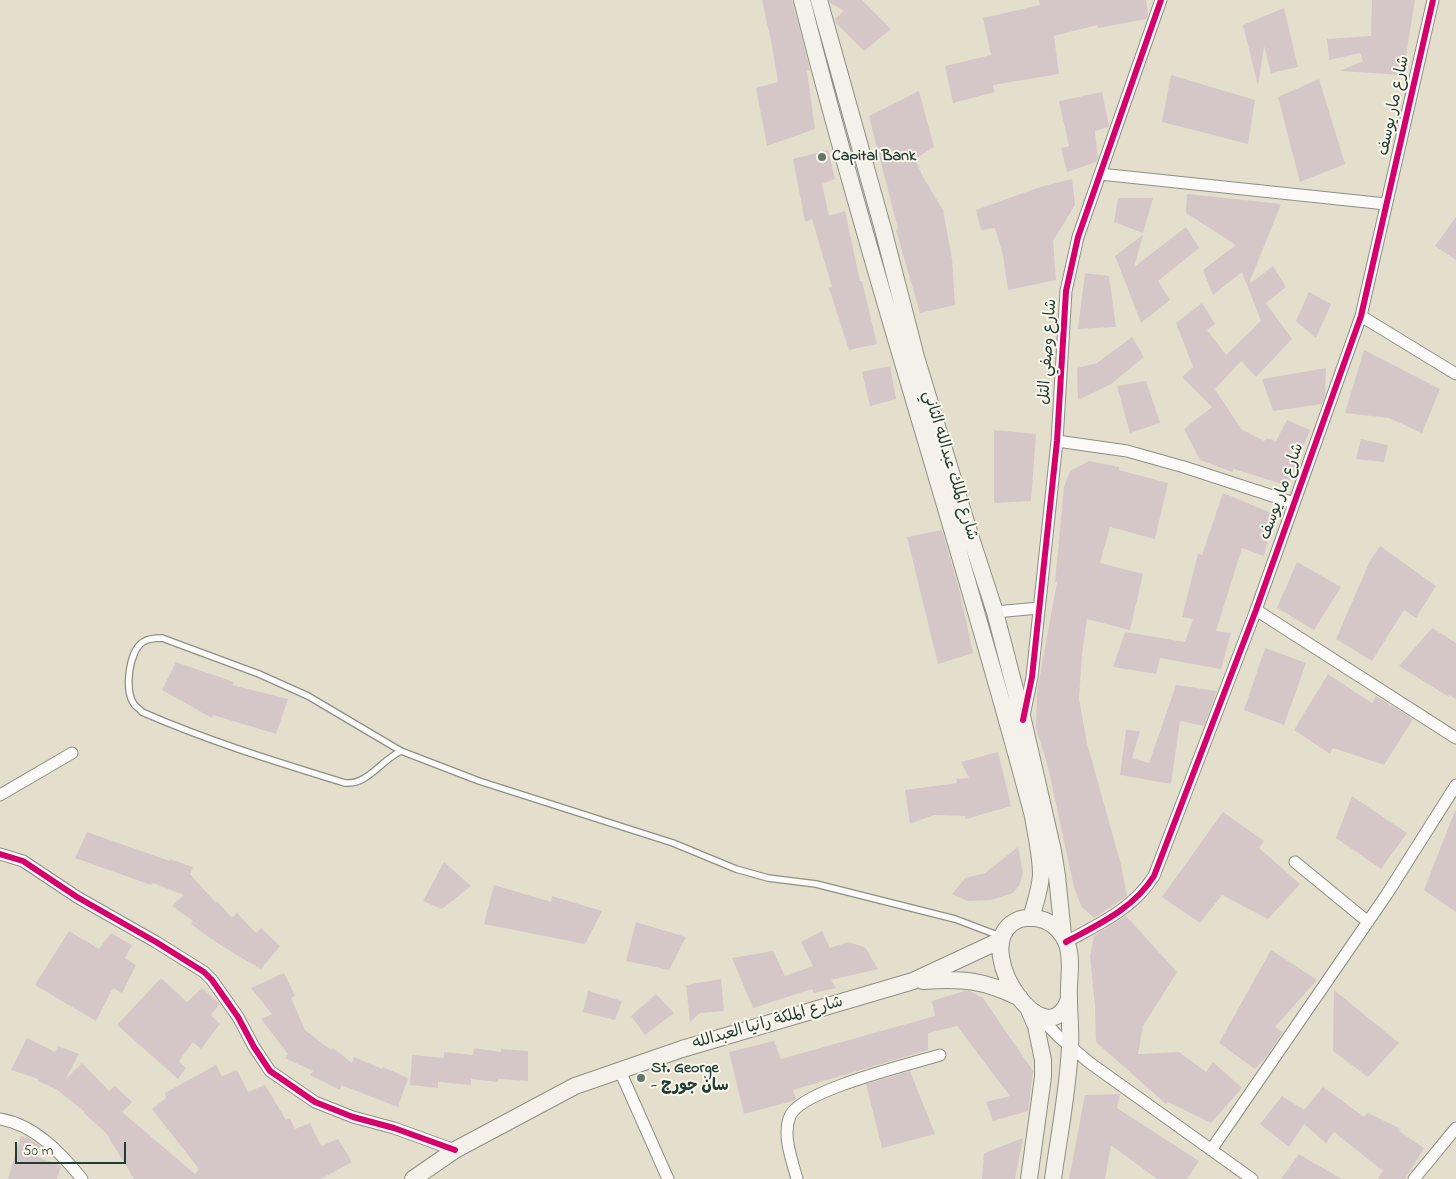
<!DOCTYPE html>
<html>
<head>
<meta charset="utf-8">
<style>
	body { margin:0 }
	#map { position:relative; width:1456px; height:1179px; overflow:hidden; background:#e4dfcd; font-family:"Indie Flower",sans-serif }
	canvas { display:block }
	.scale { position:absolute; left:15px; top:1142px; width:111px; height:22px; box-sizing:border-box; border:2px solid #1f3d34; border-top:0; padding-left:6px; font-size:15px; line-height:18px; white-space:nowrap; color:#1f3d34; -webkit-text-stroke:4px #fbf7ec; paint-order:stroke }
</style>
</head>
<body>
<div id="map">
<canvas width="1456" height="1179"></canvas>
<div class="scale">50 m</div>
</div>
<script>
const ctx = document.querySelector('canvas').getContext('2d');
ctx.lineJoin = 'round';
function fillPath(path, color) { ctx.fillStyle = color; ctx.fill(path, 'evenodd'); }
function strokePath(path, color, width, dash) { ctx.strokeStyle = color; ctx.lineWidth = width; ctx.lineCap = dash ? 'butt' : 'round'; ctx.setLineDash(dash || []); ctx.stroke(path); }
function write(font, color, halo, rows, align = 'center') {
  ctx.font = font + ' "Indie Flower","Playpen Sans Arabic",sans-serif'; ctx.lineWidth = 4; ctx.setLineDash([]); ctx.textBaseline = 'middle'; ctx.strokeStyle = halo; ctx.fillStyle = color; for (const [text, x, y, turn = 0] of rows) {
    ctx.save(); ctx.translate(x, y); ctx.rotate((+turn || 0) * Math.PI / 180); ctx.textAlign = isNaN(turn) ? turn : align; if (halo) ctx.strokeText(text, 0, 0); ctx.fillText(text, 0, 0); ctx.restore();
  }
}
fillPath(new Path2D(`
	M 762,0 L 792,0 L 810,70 L 807,71 L 815,129 L 767,146 L 756,88 L 778,82 L 772,45 Z
	M 829,0 L 862,0 L 891,29 L 864,51 L 836,23 L 835,19 L 844,11 L 830,3 Z
	M 1039,0 L 1146,0 L 1148,14 L 1146,19 L 1098,28 L 1097,25 L 1054,36 L 1059,74 L 993,85 L 995,92 L 953,103 L 945,66 L 991,55 L 983,18 L 1040,5 Z
	M 1372,0 L 1415,0 L 1403,75 L 1340,71 L 1363,61 L 1360,53 L 1329,60 L 1327,39 L 1371,36 Z
	M 1284,8 L 1298,67 L 1271,73 L 1264,46 L 1258,86 L 1243,25 Z
	M 1171,75 L 1255,100 L 1248,144 L 1162,122 Z
	M 1319,79 L 1345,164 L 1300,182 L 1278,97 Z
	M 919,91 L 934,147 L 915,159 L 923,177 L 943,210 L 952,259 L 955,305 L 920,313 L 896,230 L 898,229 L 869,116 Z
	M 1102,92 L 1109,126 L 1108,127 L 1095,131 L 1098,158 L 1096,162 L 1067,172 L 1061,148 L 1069,146 L 1059,101 Z
	M 828,150 L 835,179 L 822,184 L 829,216 L 845,211 L 860,281 L 862,281 L 877,344 L 849,350 L 829,288 L 832,287 L 812,219 L 805,222 L 793,159 Z
	M 1072,179 L 1075,205 L 1053,241 L 1056,280 L 1008,290 L 1003,256 L 995,228 L 981,230 L 976,210 L 1040,187 Z
	M 1187,194 L 1281,204 L 1250,281 L 1251,283 L 1273,266 L 1286,287 L 1266,303 L 1292,339 L 1256,377 L 1241,361 L 1215,389 L 1241,429 L 1264,441 L 1267,438 L 1276,441 L 1287,420 L 1310,430 L 1288,486 L 1234,469 L 1232,472 L 1200,460 L 1184,429 L 1212,407 L 1182,377 L 1193,367 L 1176,323 L 1202,303 L 1215,324 L 1207,330 L 1226,355 L 1261,321 L 1242,272 L 1213,295 L 1203,270 L 1236,245 L 1186,213 Z
	M 1118,198 L 1153,198 L 1143,233 L 1114,222 Z
	M 1456,217 L 1456,260 L 1435,246 Z
	M 1186,227 L 1199,248 L 1158,281 L 1170,300 L 1141,323 L 1115,256 L 1143,235 L 1134,267 Z
	M 1085,273 L 1109,276 L 1116,327 L 1078,329 Z
	M 1309,292 L 1331,304 L 1316,338 L 1296,321 Z
	M 1132,337 L 1144,357 L 1111,384 L 1078,400 L 1077,368 L 1097,363 Z
	M 1364,350 L 1440,389 L 1422,433 L 1389,418 L 1345,413 Z
	M 890,366 L 896,399 L 870,406 L 862,372 Z
	M 1326,368 L 1325,395 L 1322,404 L 1273,411 L 1262,379 Z
	M 1146,381 L 1160,423 L 1130,433 L 1117,386 Z
	M 994,430 L 1036,434 L 1031,501 L 994,503 Z
	M 1361,439 L 1388,445 L 1384,462 L 1356,459 Z
	M 1089,461 L 1119,467 L 1119,470 L 1168,483 L 1155,539 L 1110,527 L 1100,563 L 1143,574 L 1130,630 L 1087,619 L 1082,654 L 1079,699 L 1087,743 L 1121,865 L 1127,896 L 1094,918 L 1081,906 L 1074,887 L 1048,767 L 1036,728 L 1037,692 L 1057,582 L 1055,582 L 1064,487 L 1070,471 Z
	M 1223,493 L 1274,514 L 1264,556 L 1242,548 L 1216,631 L 1231,633 L 1221,669 L 1160,658 L 1156,674 L 1113,667 L 1125,632 L 1185,642 L 1193,619 L 1182,617 L 1198,554 L 1202,555 Z
	M 942,530 L 960,593 L 973,653 L 938,664 L 907,537 Z
	M 1380,546 L 1436,586 L 1416,618 L 1404,610 L 1372,661 L 1336,639 L 1369,563 Z
	M 1297,562 L 1341,587 L 1314,630 L 1277,608 Z
	M 1432,628 L 1456,643 L 1456,699 L 1449,695 L 1449,697 L 1399,666 Z
	M 1265,648 L 1306,663 L 1284,725 L 1244,710 Z
	M 176,662 L 234,682 L 232,685 L 288,699 L 276,734 L 213,715 L 212,718 L 162,690 Z
	M 1328,674 L 1372,703 L 1376,696 L 1413,719 L 1384,765 L 1333,748 L 1330,754 L 1294,730 Z
	M 1176,685 L 1217,691 L 1204,726 L 1180,721 L 1171,784 L 1120,775 L 1126,730 L 1140,731 L 1132,758 L 1149,763 Z
	M 998,752 L 1011,806 L 966,819 L 965,816 L 934,815 L 910,824 L 905,790 L 957,783 L 956,779 L 969,778 L 961,762 Z
	M 1352,796 L 1407,833 L 1381,869 L 1336,838 Z
	M 1455,811 L 1456,811 L 1456,912 L 1424,890 Z
	M 1223,812 L 1264,841 L 1259,848 L 1300,884 L 1268,919 L 1222,895 L 1200,923 L 1162,897 Z
	M 87,832 L 170,861 L 170,859 L 193,867 L 190,874 L 215,902 L 217,901 L 232,918 L 237,913 L 256,933 L 261,928 L 280,946 L 261,969 L 235,954 L 211,939 L 191,924 L 193,921 L 172,906 L 184,895 L 153,883 L 151,885 L 75,858 Z
	M 1018,847 L 1023,873 L 1020,884 L 1013,893 L 991,900 L 967,901 L 952,894 L 965,878 L 985,873 Z
	M 444,862 L 471,886 L 442,909 L 423,901 Z
	M 494,885 L 551,902 L 552,896 L 602,911 L 585,944 L 484,924 Z
	M 1126,916 L 1177,972 L 1143,1026 L 1138,1054 L 1179,1052 L 1206,1072 L 1213,1062 L 1242,1088 L 1211,1123 L 1168,1102 L 1166,1104 L 1096,1042 L 1095,1007 L 1090,956 L 1094,936 Z
	M 636,922 L 686,937 L 669,970 L 626,961 Z
	M 69,931 L 99,949 L 111,933 L 132,945 L 125,958 L 136,965 L 122,993 L 113,988 L 96,1021 L 35,985 Z
	M 822,931 L 830,948 L 848,942 L 865,947 L 878,969 L 831,980 L 836,988 L 814,993 L 812,989 L 753,1008 L 732,958 L 773,951 L 785,976 L 813,966 L 801,942 Z
	M 1271,950 L 1317,980 L 1275,1027 L 1283,1032 L 1266,1057 L 1255,1069 L 1219,1043 Z
	M 284,973 L 295,996 L 291,998 L 305,1030 L 331,1050 L 333,1048 L 352,1063 L 354,1057 L 382,1069 L 383,1067 L 408,1078 L 398,1107 L 341,1085 L 340,1090 L 310,1075 L 313,1071 L 285,1058 L 288,1054 L 261,1019 L 272,1014 L 251,988 Z
	M 161,978 L 187,1002 L 202,988 L 220,1004 L 211,1015 L 220,1024 L 201,1049 L 193,1042 L 179,1061 L 186,1068 L 178,1079 L 117,1025 Z
	M 721,979 L 724,1011 L 700,1013 L 690,1022 L 686,985 Z
	M 1334,990 L 1399,1043 L 1368,1077 L 1333,1051 Z
	M 588,991 L 622,1001 L 615,1020 L 583,1012 Z
	M 964,991 L 970,991 L 983,998 L 1033,1071 L 1028,1111 L 993,1121 L 986,1102 L 1010,1096 L 957,1026 L 928,1033 L 928,1050 L 793,1090 L 796,1099 L 793,1101 L 744,1114 L 729,1052 L 774,1041 L 781,1059 L 935,1016 L 932,1001 Z
	M 656,994 L 674,1013 L 645,1035 L 631,1016 Z
	M 27,1038 L 55,1052 L 58,1046 L 79,1054 L 65,1080 L 82,1063 L 109,1091 L 115,1086 L 132,1102 L 122,1112 L 195,1174 L 199,1169 L 152,1109 L 166,1098 L 165,1093 L 216,1065 L 222,1076 L 237,1070 L 248,1092 L 265,1085 L 286,1120 L 290,1118 L 295,1129 L 310,1123 L 321,1146 L 338,1139 L 352,1162 L 321,1179 L 134,1179 L 106,1133 L 84,1113 L 85,1112 L 56,1089 L 38,1081 L 38,1079 L 11,1070 Z
	M 474,1048 L 501,1052 L 501,1049 L 528,1051 L 528,1081 L 498,1079 L 498,1082 L 471,1079 L 471,1085 L 438,1082 L 438,1088 L 410,1085 L 412,1055 L 444,1058 L 444,1052 L 473,1055 Z
	M 910,1071 L 935,1134 L 882,1148 L 866,1084 Z
	M 1323,1087 L 1364,1117 L 1368,1113 L 1401,1129 L 1399,1131 L 1424,1148 L 1405,1179 L 1378,1179 L 1383,1171 L 1334,1132 L 1326,1143 L 1304,1124 L 1289,1147 L 1260,1124 L 1282,1096 L 1304,1110 Z
	M 1120,1094 L 1117,1108 L 1199,1161 L 1187,1179 L 1157,1179 L 1111,1145 L 1105,1179 L 1069,1179 L 1085,1095 Z
	M 21,1136 L 29,1138 L 40,1146 L 38,1157 L 61,1166 L 57,1179 L 8,1179 Z
	M 1023,1138 L 1015,1179 L 982,1179 L 984,1153 Z
	M 1299,1154 L 1307,1159 L 1342,1179 L 1281,1179 Z`), '#d5c7c8');
const service = new Path2D(`
	M 401,751 C 380,761 368,785 345,783 C 277,762 208,741 142,712 C 140,709 136,707 134,704 C 124,690 129,651 143,642 C 149,638 156,638 162,638 L 259,674 L 308,696 L 401,751 L 479,781 L 673,843 L 736,869 L 768,878 L 816,884 L 955,919 L 1000,936`);
const minor = new Path2D(`
	M 1100,174 L 1386,204
	M 1361,316 L 1456,374
	M 1057,441 L 1127,451 L 1184,467 L 1294,503
	M 1256,610 L 1456,738
	M 995,612 L 1039,608
	M 1024,716 L 1032,677 L 1057,441 L 1066,291 L 1078,237 L 1161,0
	M 0,795 L 72,753
	M 0,854 L 23,861 L 77,897 L 156,942 L 204,972 L 212,980 L 238,1017 L 254,1047 L 270,1071 L 315,1102 L 353,1117 L 394,1128 L 455,1150
	M 1295,862 L 1368,922
	M 1066,942 C 1099,924 1133,909 1154,876 L 1256,610 L 1361,316 L 1433,0
	M 1038,1015 L 1059,1037 L 1090,1063 L 1252,1179
	M 620,1071 L 668,1179
	M 0,1119 C 35,1125 61,1153 82,1179
	M 1211,1150 L 1387,894 L 1456,785
	M 797,1179 C 792,1160 782,1135 790,1116 C 801,1090 911,1064 940,1055
	M 1414,1179 L 1456,1128`);
const secondary = new Path2D(`
	M 802,0 C 871,274 961,543 1033,816 C 1036,835 1041,855 1041,875 C 1040,890 1035,904 1031,918
	M 819,0 L 883,229 L 916,357 L 970,535 L 995,612 L 1023,720 L 1053,851 L 1057,876 L 1063,935
	M 923,981 C 962,978 984,980 1020,998
	M 1029,1010 L 1036,1026 L 1043,1060 L 1043,1077 L 1029,1179
	M 413,1179 L 455,1150 L 575,1086 L 682,1049 L 913,981 L 1001,940
	M 1053,1179 C 1059,1135 1068,1091 1070,1047 C 1071,1030 1069,1014 1069,997 C 1068,980 1073,961 1067,944 C 1063,933 1053,922 1040,919 C 1031,917 1020,917 1011,924 C 973,955 1048,1060 1069,999`);
strokePath(service, '#8d8f85', 8);
strokePath(minor, '#8d8f85', 13);
strokePath(secondary, '#8d8f85', 18);
strokePath(service, '#fbfaf8', 5.5);
strokePath(minor, '#fbfaf8', 11);
strokePath(secondary, '#f4f1ea', 16);
strokePath(new Path2D(`
	M 1023,720 L 1032,677 L 1057,441 L 1066,291 L 1078,237 L 1161,0
	M 0,854 L 23,861 L 77,897 L 156,942 L 204,972 L 212,980 L 238,1017 L 254,1047 L 270,1071 L 315,1102 L 353,1117 L 394,1128 L 455,1150
	M 1066,942 C 1099,924 1133,909 1154,876 L 1256,610 L 1361,316 L 1433,0`), '#d6006c', 6);
for (const [x, y, r, color] of [
	[822,157,5,"#64766a"],
	[641,1078,5,"#64766a"]
]) { const dot = new Path2D(); dot.arc(x, y, r, 0, 2 * Math.PI); ctx.fillStyle = color; ctx.fill(dot); strokePath(dot, '#fbf7ec', 2); }
write('16px', '#1f3d34', '#fbf7ec', [
	["شارع مار يوسف",1395,106,-78],
	["شارع وصفي التل",1049,352,-86],
	["شارع الملك عبدالله الثاني",949,466,73],
	["شارع مار يوسف",1283,492,-70],
	["شارع الملكة رانيا العبدالله",768,1024,-16]
]);
write('bold 16px', '#1f3d34', '#fbf7ec', [
	["Capital Bank",832,157],
	["St. George",651,1069],
	["- سان جورج",651,1087]
], 'left');
</script>
</body>
</html>
